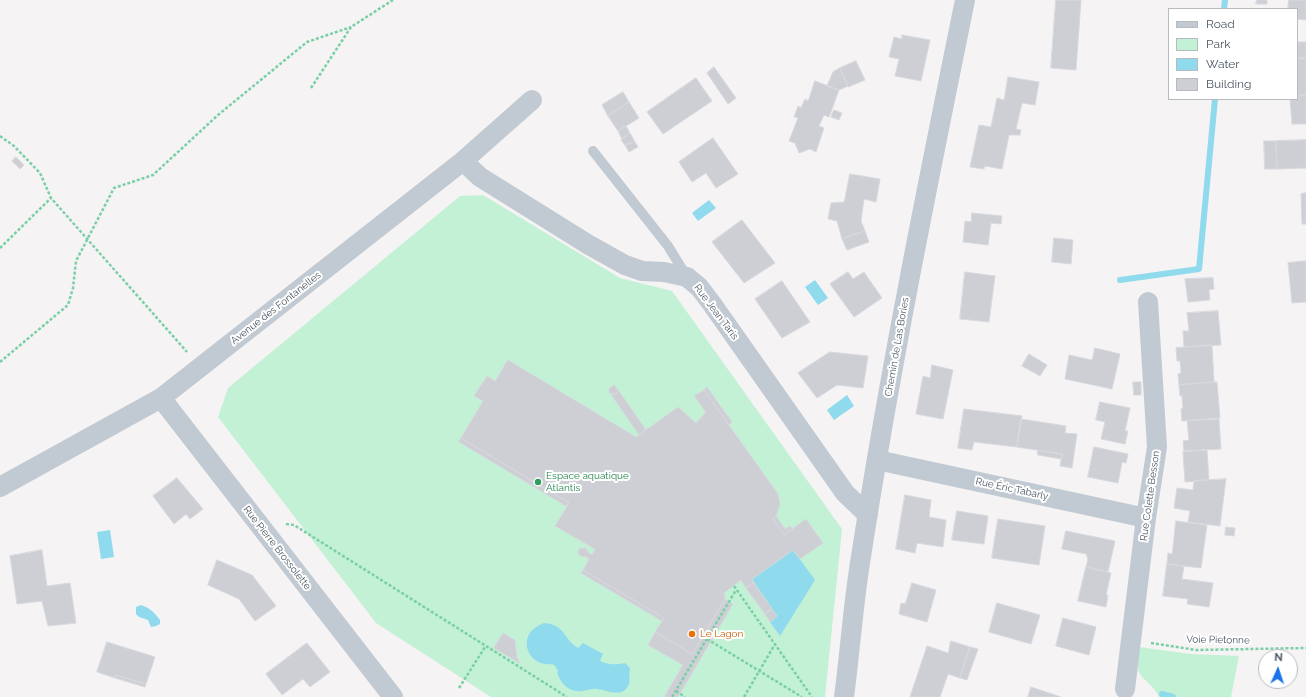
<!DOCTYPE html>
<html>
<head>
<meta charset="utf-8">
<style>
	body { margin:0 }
	#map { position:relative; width:1306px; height:697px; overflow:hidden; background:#f5f3f3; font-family:Raleway,sans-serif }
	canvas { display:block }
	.legend { position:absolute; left:1168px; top:8px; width:130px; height:92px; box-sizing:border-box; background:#fff; border:1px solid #b7bbc0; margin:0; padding:5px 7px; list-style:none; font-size:12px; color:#4a5661 }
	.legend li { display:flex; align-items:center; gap:8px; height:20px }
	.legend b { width:20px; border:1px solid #b7bbc0 }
	.north { position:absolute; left:1258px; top:649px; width:40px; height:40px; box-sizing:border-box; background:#fff; border:1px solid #b7bbc0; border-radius:50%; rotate:3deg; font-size:11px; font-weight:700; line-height:16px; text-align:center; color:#4a5661 }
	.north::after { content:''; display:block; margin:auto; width:14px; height:18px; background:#1a73e8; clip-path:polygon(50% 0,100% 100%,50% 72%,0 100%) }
</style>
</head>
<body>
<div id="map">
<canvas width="1306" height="697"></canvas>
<ul class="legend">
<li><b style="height:5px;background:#c1cad2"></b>Road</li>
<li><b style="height:11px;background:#c3f1d5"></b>Park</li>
<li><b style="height:11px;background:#90daee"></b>Water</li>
<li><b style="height:11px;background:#cdcfd5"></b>Building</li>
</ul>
<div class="north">N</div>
</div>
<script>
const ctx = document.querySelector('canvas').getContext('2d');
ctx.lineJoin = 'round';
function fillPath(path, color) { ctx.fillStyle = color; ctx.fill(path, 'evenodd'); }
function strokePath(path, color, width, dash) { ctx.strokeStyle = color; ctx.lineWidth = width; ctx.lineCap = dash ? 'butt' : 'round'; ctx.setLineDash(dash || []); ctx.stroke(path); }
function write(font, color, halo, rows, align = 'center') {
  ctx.font = font + ' Raleway,sans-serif'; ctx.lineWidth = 4; ctx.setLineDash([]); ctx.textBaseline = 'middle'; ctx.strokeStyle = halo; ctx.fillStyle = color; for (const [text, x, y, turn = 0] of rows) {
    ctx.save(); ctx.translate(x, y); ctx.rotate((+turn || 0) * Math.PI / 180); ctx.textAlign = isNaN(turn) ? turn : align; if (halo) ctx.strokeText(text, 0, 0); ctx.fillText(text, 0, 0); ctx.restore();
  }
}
fillPath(new Path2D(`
	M 483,195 L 620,278 L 672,291 L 842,529 L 825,697 L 491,697 L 376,623 L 218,417 L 228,388 L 460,196 Z
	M 1139,647 L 1191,654 L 1239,656 L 1231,697 L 1159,697 C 1155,686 1143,681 1139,672 C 1136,665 1138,654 1139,647 Z`), '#c3f1d5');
fillPath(new Path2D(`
	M 709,200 L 716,208 L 698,221 L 692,213 Z
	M 815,280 L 828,298 L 818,305 L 805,287 Z
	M 847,395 L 854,406 L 834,420 L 827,410 Z
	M 110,530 L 114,557 L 101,559 L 97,532 Z
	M 793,550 L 815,580 L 780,636 L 770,622 L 777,616 L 752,579 Z
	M 141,605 C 150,608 154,612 160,620 L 160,624 L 156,626 L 151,627 L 148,620 L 139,617 L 136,614 L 136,607 Z
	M 544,623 C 566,625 563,639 578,648 L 583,643 L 603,654 L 600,661 C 608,665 616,665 625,663 L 630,668 C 628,675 632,683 626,689 C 618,697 607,690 597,689 C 592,688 587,691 582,691 C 569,693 560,683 557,672 L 558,671 C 557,669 556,667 555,666 C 552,663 549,665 546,664 C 534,663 525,652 527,640 C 529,631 535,627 544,623 Z`), '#90daee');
strokePath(new Path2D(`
	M 1224,9 L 1225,0
	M 1120,280 L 1199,269 L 1215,99
	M 1162,694 L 1173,697`), '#90daee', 6);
const building = new Path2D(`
	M 1056,0 L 1081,0 L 1076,70 L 1051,68 Z
	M 1257,0 L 1267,0 L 1267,4 L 1256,4 Z
	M 1289,0 L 1306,0 L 1306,20 L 1297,19 L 1297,9 L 1288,9 Z
	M 902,35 L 930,40 L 921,81 L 895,76 L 899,59 L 889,57 L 894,37 L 902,39 Z
	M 1297,42 L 1306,42 L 1306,58 L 1297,58 Z
	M 1306,58 L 1306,95 L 1297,96 L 1297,59 Z
	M 856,61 L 865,80 L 848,87 L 840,68 Z
	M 714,67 L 736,98 L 728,104 L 707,73 Z
	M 840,68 L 848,86 L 839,90 L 827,86 L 833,72 Z
	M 1008,77 L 1039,82 L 1035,105 L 1022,103 L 1016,129 L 1021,130 L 1020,135 L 1009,135 L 1002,169 L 985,166 L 984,169 L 970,167 L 979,125 L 991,127 L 997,98 L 1004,100 Z
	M 696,78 L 712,101 L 663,134 L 647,112 Z
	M 815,81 L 839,90 L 829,117 L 824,115 L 819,126 L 824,128 L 816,152 L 810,149 L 799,153 L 795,143 L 789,141 L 798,118 L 794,117 L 798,106 L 801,108 L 805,99 L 808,101 Z
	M 623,92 L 629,102 L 608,116 L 602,105 Z
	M 1306,95 L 1306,124 L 1292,124 L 1290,99 L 1297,99 L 1297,96 Z
	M 629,102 L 639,118 L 618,131 L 608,116 Z
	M 834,110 L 842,113 L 839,120 L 831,117 Z
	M 626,126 L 630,133 L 622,139 L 618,131 Z
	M 630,133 L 635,142 L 625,145 L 621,140 Z
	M 713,138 L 738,174 L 716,188 L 706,173 L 692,182 L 679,162 Z
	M 1306,140 L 1306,168 L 1277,169 L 1276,141 Z
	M 1264,141 L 1276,141 L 1277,169 L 1265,169 Z
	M 635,142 L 638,147 L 629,152 L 625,145 Z
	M 16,157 L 24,165 L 20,169 L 12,161 Z
	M 850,174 L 880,179 L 876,202 L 864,199 L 861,221 L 865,231 L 842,239 L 837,221 L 828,219 L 831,203 L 844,202 Z
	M 1306,193 L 1306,224 L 1302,224 L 1301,194 Z
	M 972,213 L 1002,216 L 1001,224 L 991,223 L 988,245 L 963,242 L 965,221 L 971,222 Z
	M 742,220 L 775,263 L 744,283 L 712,242 Z
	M 865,231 L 869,242 L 847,250 L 842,239 Z
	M 1054,238 L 1073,240 L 1071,264 L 1052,262 Z
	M 1306,261 L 1306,302 L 1292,303 L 1288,263 Z
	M 848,272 L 853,279 L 864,272 L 882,298 L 854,317 L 830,284 Z
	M 965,272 L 995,276 L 989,322 L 960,319 Z
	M 1213,278 L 1214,289 L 1209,290 L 1210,300 L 1188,302 L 1185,279 Z
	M 782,281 L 810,322 L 782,338 L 755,299 Z
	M 1218,311 L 1221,345 L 1184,347 L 1183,331 L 1189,331 L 1187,313 Z
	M 1212,345 L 1214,382 L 1179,385 L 1178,374 L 1181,373 L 1180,361 L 1177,361 L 1176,348 Z
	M 1095,348 L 1120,354 L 1112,389 L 1065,379 L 1069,355 L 1092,360 Z
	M 830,352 L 868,356 L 863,388 L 837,385 L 817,398 L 798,373 Z
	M 1029,354 L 1047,365 L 1040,376 L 1022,366 Z
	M 508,360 L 636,437 L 678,407 L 696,423 L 706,412 L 694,396 L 704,390 L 778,494 L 780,504 L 776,516 L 773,519 L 784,535 L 806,519 L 823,543 L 800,559 L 793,550 L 752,579 L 754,583 L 746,588 L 741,580 L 724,593 L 725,599 L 692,654 L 655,632 L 664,618 L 583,570 L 589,559 L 585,556 L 583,557 L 579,555 L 578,553 L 579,549 L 581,548 L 586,548 L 588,552 L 592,555 L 595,549 L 555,526 L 569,503 L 461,438 L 483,401 L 474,396 L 487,376 L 495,381 Z
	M 932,365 L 953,370 L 943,419 L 916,414 L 923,376 L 930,378 Z
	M 1133,382 L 1141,382 L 1141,395 L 1134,395 Z
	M 1214,382 L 1217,382 L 1220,418 L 1182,421 L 1181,409 L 1183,408 L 1182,396 L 1180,396 L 1179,385 Z
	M 614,385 L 619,391 L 614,394 L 611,395 L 609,392 L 609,389 Z
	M 707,387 L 732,422 L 729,425 L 704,390 Z
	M 619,391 L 646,430 L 639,435 L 610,393 L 614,394 Z
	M 1100,402 L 1130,408 L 1125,431 L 1128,431 L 1125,444 L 1101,439 L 1105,422 L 1096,420 Z
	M 964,409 L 1022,416 L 1017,447 L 974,442 L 972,450 L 958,448 Z
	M 1021,419 L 1066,426 L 1065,433 L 1077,434 L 1072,468 L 1060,466 L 1062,454 L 1017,447 Z
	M 1219,419 L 1221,449 L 1184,451 L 1183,441 L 1189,440 L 1187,421 Z
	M 461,438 L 569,503 L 566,506 L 459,442 Z
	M 1094,447 L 1128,454 L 1126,463 L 1122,462 L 1118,483 L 1088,477 Z
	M 1038,450 L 1062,454 L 1061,459 L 1038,455 Z
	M 1207,450 L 1209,480 L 1185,482 L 1183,452 Z
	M 177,478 L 203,509 L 190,519 L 186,514 L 174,524 L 153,496 Z
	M 1226,479 L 1220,526 L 1188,522 L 1190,511 L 1174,508 L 1177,488 L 1193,490 L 1194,481 Z
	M 905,495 L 931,500 L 929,517 L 946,520 L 943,547 L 917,543 L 915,553 L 896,549 Z
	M 957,511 L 988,516 L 984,544 L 952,540 Z
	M 776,516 L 785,529 L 790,526 L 793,529 L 784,535 L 773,519 Z
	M 998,519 L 1045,526 L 1039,565 L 992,558 Z
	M 1176,521 L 1207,525 L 1201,568 L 1167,564 L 1168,553 L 1172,554 Z
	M 1226,527 L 1235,528 L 1234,536 L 1225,535 Z
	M 1066,531 L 1115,541 L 1108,572 L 1086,567 L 1088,559 L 1086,554 L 1062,549 Z
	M 42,550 L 47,586 L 70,583 L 76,623 L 48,626 L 42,601 L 17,604 L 10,556 Z
	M 217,560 L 252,575 L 276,606 L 255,621 L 239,599 L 208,585 Z
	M 1167,564 L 1184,566 L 1182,579 L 1213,583 L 1209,607 L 1187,604 L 1188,599 L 1163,596 Z
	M 1086,567 L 1111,573 L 1106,595 L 1108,595 L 1106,607 L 1078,601 Z
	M 583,570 L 664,618 L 662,621 L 581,573 Z
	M 754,583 L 772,609 L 765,614 L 746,588 Z
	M 912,583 L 936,590 L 927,622 L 899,614 L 901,603 L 905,604 Z
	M 725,599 L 733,604 L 678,697 L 664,697 L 683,665 L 648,645 L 655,632 L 692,654 Z
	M 997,603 L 1040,615 L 1031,644 L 989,632 Z
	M 772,609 L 777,616 L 770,622 L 765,614 Z
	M 1063,618 L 1096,627 L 1089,655 L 1056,646 Z
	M 503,633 L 515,640 L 517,658 L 521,664 L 494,648 Z
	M 951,641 L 970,647 L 960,678 L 948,674 L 940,697 L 910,697 L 927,646 L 948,653 Z
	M 107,642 L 155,657 L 146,684 L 116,675 L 115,678 L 97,672 Z
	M 307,643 L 330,672 L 310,687 L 303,679 L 282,695 L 266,674 Z
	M 970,647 L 978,649 L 967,680 L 960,678 Z
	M 116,675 L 146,684 L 145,687 L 115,678 Z
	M 1031,687 L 1061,697 L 1028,697 Z`);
fillPath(building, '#cdcfd5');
strokePath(building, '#d7d9de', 1);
strokePath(new Path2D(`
	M 311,88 L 351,27 L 393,0
	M 0,136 L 14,146 L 40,173 L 51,198 L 187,352
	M 0,248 L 51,198
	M 0,362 L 68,305 L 73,288 L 76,261 L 114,188 L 153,175 L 218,115 L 307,42 L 351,27
	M 286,524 L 294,525 L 567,697
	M 734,586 L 812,697
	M 707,639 L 802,697
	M 1151,643 L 1196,650 L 1306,648
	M 459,688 L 485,647
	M 676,691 L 685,697
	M 672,697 L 736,590
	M 744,697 L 775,644`), '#7ad0a6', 2.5, [3, 2]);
strokePath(new Path2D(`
	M 593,151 L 668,246 L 687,277`), '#c1cad2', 10);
strokePath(new Path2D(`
	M 463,161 L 480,177 L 589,245 L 625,265 L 642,271 L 664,272 L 687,277 L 699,287 L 712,304 L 845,493 L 868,515
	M 161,398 L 393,697
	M 877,460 L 1146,518
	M 0,487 L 161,398 L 463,161 L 532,100
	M 1125,689 L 1146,518 L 1157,447 L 1148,302
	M 844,697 C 850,652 853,607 860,563 C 889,374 927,187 965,0`), '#c1cad2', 20);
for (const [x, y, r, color] of [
	[538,482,4,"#2e9e5b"],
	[692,634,4,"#e8710a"]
]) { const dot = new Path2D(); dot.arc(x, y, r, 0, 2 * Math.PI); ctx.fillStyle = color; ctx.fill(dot); strokePath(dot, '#fff', 1.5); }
write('10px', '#4a5661', '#fff', [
	["Avenue des Fontanelles",276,308,-38],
	["Rue Jean Taris",716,312,53],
	["Chemin de Las Bories",897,347,-80],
	["Rue Éric Tabarly",1012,489,12],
	["Rue Colette Besson",1150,496,-82],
	["Rue Pierre Brossolette",277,548,52],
	["Voie Pietonne",1218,640,1]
]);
write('10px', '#27864d', '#fff', [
	["Espace aquatique",546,476],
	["Atlantis",546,488]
], 'left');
write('10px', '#c56008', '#fff', [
	["Le Lagon",700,634]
], 'left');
</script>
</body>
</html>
